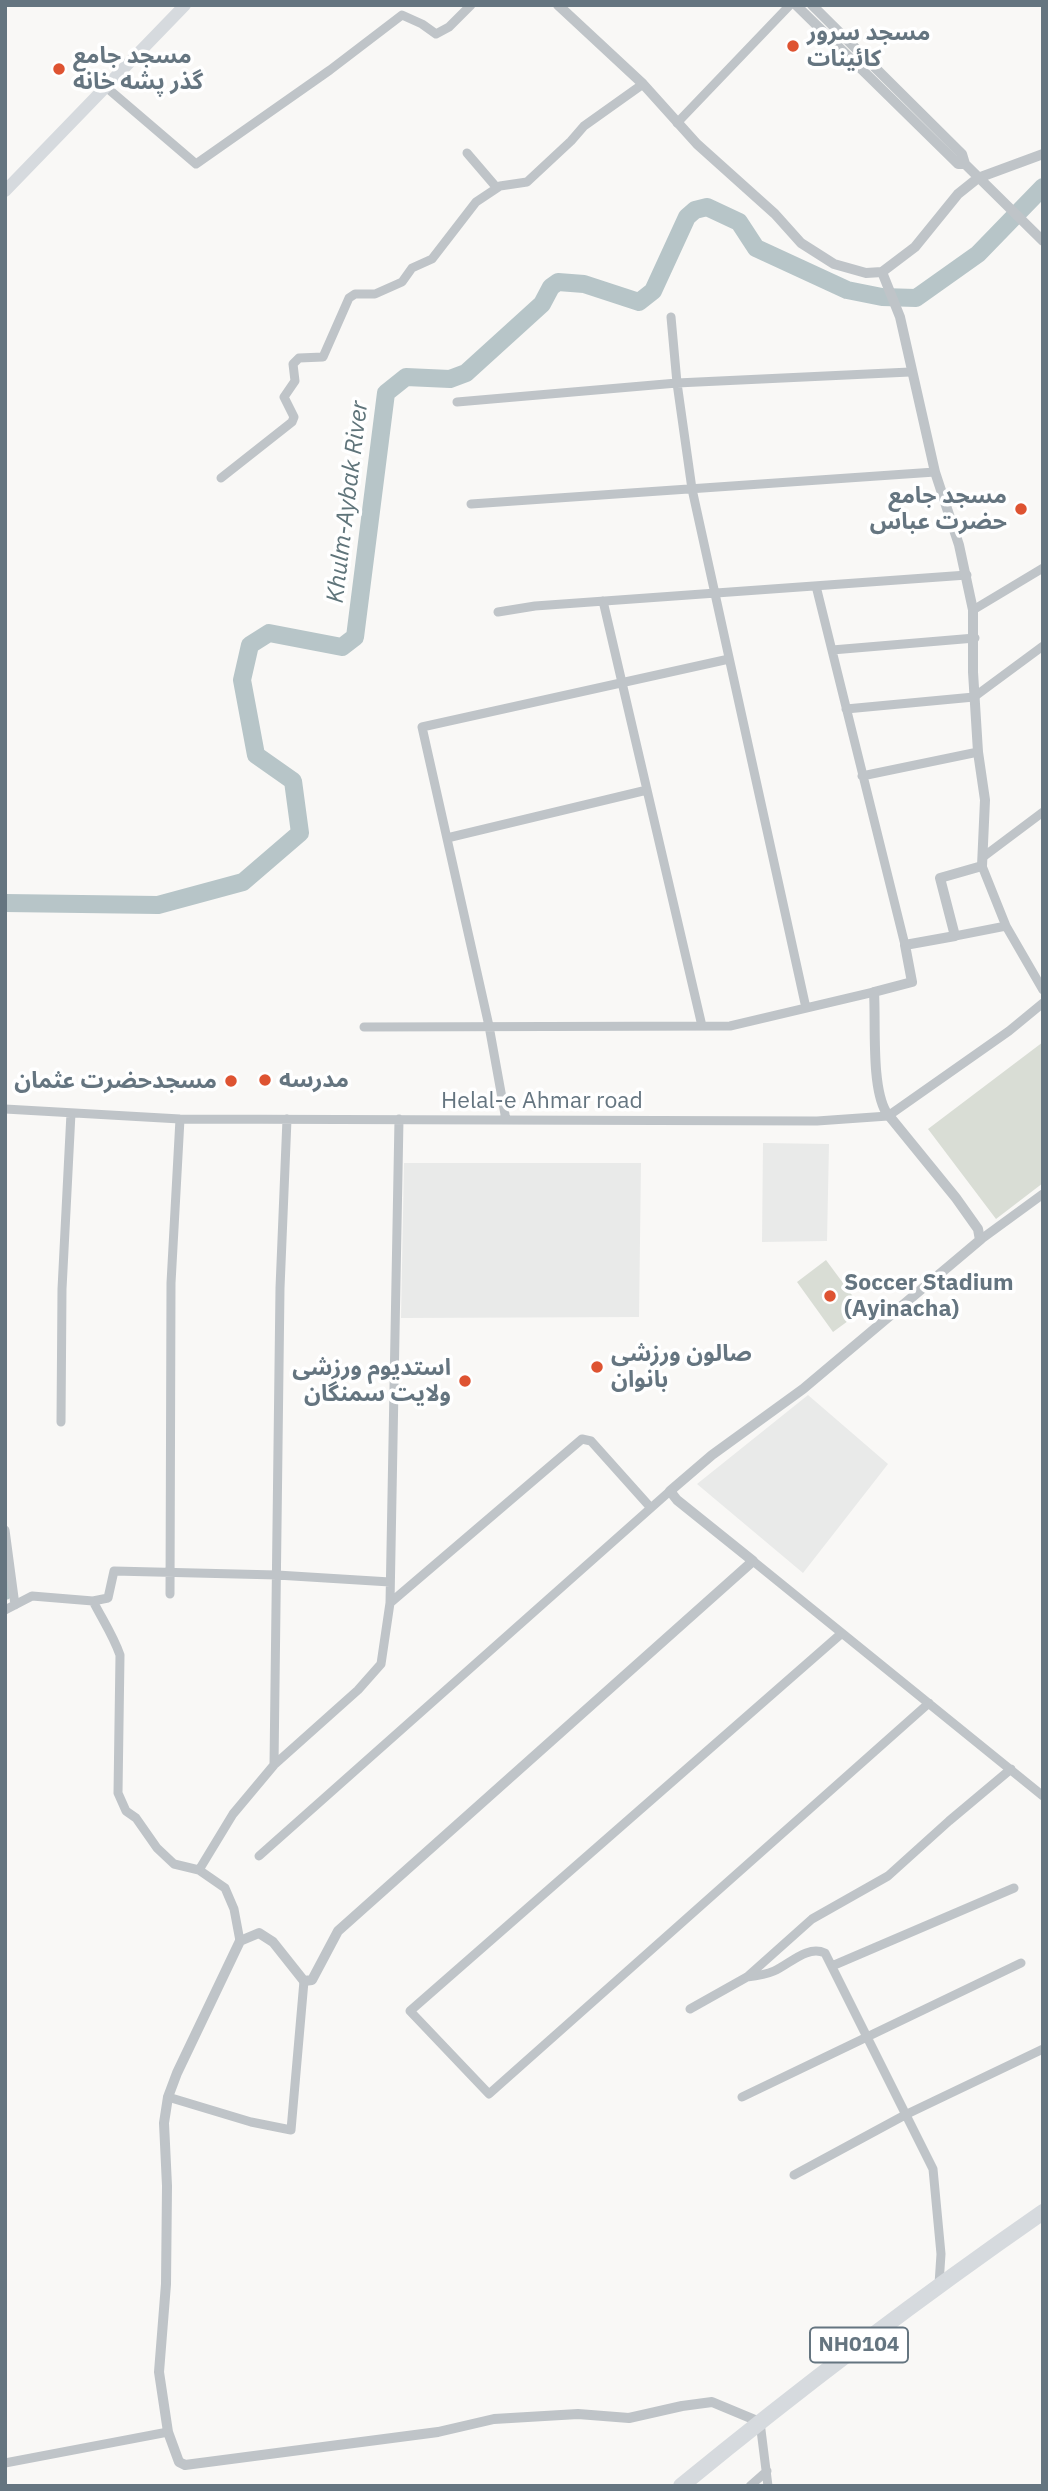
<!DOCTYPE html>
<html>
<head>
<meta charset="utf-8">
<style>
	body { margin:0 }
	#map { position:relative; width:1048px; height:2491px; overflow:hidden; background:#f9f8f6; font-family:"IBM Plex Sans",sans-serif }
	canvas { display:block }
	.frame { position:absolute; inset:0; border:7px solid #657580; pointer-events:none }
</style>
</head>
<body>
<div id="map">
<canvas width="1048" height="2491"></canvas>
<div class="frame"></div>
</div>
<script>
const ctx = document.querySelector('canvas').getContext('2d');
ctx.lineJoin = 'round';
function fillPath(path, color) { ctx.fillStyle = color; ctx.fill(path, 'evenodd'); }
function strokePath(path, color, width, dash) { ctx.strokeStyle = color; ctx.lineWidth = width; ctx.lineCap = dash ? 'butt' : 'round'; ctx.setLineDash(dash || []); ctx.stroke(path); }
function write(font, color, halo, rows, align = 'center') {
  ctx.font = font + ' "IBM Plex Sans","Noto Sans Arabic",sans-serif'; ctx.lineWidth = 7; ctx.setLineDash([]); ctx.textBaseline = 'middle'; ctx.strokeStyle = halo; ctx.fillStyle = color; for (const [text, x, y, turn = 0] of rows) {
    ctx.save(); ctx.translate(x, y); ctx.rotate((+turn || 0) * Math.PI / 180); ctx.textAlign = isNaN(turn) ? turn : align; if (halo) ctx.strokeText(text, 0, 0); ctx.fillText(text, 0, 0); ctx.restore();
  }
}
fillPath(new Path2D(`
	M 763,1143 L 829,1144 L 827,1241 L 762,1242 Z
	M 404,1163 L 641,1163 L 639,1317 L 401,1318 Z
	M 808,1395 L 888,1464 L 803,1573 L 697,1484 Z`), '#e9eae9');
fillPath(new Path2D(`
	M 1043,1042 L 1043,1183 L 996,1219 L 928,1129 Z
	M 826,1260 L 863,1310 L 833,1332 L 797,1282 Z`), '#d9ddd5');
strokePath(new Path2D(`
	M 5,903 L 158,905 L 243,882 L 300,833 L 293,781 L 256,755 L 242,680 L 250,645 L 269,633 L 342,647 L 355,637 L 386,393 L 406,377 L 450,379 L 466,373 L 542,304 L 551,287 L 558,282 L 584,284 L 639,302 L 653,291 L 687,217 L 695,210 L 707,207 L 739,222 L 756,248 L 847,290 L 882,297 L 916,298 L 978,254 L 1043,187
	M 5,1584 L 5,1591`), '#b7c5c8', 18);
strokePath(new Path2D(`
	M 106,87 L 196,164 L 330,70 L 402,15 L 422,24 L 436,34 L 449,27 L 471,5
	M 677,123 L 790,5
	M 467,153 L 497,188
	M 671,317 L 677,383 L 692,489 L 806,1008
	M 457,402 L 677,383 L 910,372
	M 221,478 L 292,422 L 294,417 L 284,397 L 295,381 L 293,364 L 299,358 L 323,357 L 349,298 L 355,294 L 375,294 L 402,282 L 412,268 L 432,259 L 476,202 L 500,186 L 527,182 L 571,141 L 584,126 L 643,84
	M 471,504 L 935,472
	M 816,586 L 905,945
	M 603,601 L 702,1026
	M 973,610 L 1043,568
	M 498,612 L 535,606 L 967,575
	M 832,650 L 975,638
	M 846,709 L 974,697 L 1043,646
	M 862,776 L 978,752
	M 447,838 L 647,790
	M 983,857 L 1043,812
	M 982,866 L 1006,926 L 1043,990
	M 955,936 L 1006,926
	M 364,1027 L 730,1026 L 874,992
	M 5,1109 L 180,1119 L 817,1121 L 888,1116 L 1009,1031 L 1043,1003
	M 506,1120 L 489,1026 L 422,727 L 729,659
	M 980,1240 L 1043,1194
	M 61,1422 L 62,1289 L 71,1113
	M 5,1530 L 15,1605
	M 753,1561 L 1043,1796
	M 170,1594 L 171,1283 L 180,1119
	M 93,1601 C 102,1619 113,1635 120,1655 L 118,1793 L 126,1811 L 136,1818 L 157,1848 L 174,1864 L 199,1870 L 225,1888 L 234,1909 L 240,1941
	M 390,1603 L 582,1439 L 591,1441 L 651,1508
	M 5,1610 L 32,1596 L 93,1601 L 108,1598 L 114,1571 L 277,1575 L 390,1582
	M 842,1633 L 410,2011 L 489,2094 L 929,1703
	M 274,1765 L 280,1288 L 287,1119
	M 259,1856 L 670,1491
	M 199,1870 L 233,1814 L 274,1765 L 358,1690 L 381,1664 L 390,1603 L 399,1119
	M 832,1966 L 1014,1888
	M 747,1977 C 756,1976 765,1975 774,1971 C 790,1964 807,1945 825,1953 L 933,2169 L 941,2254 L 939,2284
	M 690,2009 L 747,1977 L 812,1919 L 888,1876 L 949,1821 L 1011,1769
	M 168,2097 L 251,2122 L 291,2130 L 304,1981
	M 742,2097 L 1021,1963
	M 794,2175 L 905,2115 L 1043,2049
	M 760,2422 L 768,2486
	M 5,2463 L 168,2432
	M 750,2486 L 767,2471`), '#bfc4c8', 9);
strokePath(new Path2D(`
	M 558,5 L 643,84 L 697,144 L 775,214 L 801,243 L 834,264 L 866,273 L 882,272
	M 796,5 L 958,164 L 965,164
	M 812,5 L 962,154 L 965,164 L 1043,241
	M 882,272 L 915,247 L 958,194 L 978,178 L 1043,154
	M 760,2422 L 712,2402 L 682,2406 L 629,2418 L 578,2414 L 494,2419 L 438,2432 L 185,2465 L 179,2462 L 168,2432 L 159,2372 L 166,2284 L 167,2186 L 164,2123 L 168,2097 L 177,2073 L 240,1941 L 259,1933 L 273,1942 L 304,1981 L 312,1980 L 338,1931 L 753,1561 L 677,1500 L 670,1491 L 712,1455 L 803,1389 L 980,1240 L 978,1229 L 956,1198 L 886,1112 C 871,1086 876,1024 874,992 L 912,982 L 905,945 L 955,936 L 940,878 L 982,866 L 985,800 L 978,752 L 973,672 L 973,610 L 959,545 L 935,472 L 900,317 L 882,272`), '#bfc4c8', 10);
strokePath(new Path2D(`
	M 5,191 L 185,5`), '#d6dade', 12);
strokePath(new Path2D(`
	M 681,2486 C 798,2390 919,2298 1043,2212`), '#d6dade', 16);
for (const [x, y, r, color] of [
	[793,46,7,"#de5331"],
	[59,69,7,"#de5331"],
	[1021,509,7,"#de5331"],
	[265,1080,7,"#de5331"],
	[231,1081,7,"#de5331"],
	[830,1296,7,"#de5331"],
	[597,1367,7,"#de5331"],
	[465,1381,7,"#de5331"]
]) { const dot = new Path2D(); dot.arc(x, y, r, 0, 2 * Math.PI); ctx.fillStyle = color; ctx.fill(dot); strokePath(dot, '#fff', 2.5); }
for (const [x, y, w] of [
	[859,2345,98]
]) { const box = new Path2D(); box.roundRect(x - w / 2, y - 17.5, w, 35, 5); ctx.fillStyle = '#fff'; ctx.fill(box); strokePath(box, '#657580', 2); }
write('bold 21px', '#657580', null, [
	["NH0104",859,2345]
]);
write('bold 23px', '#657580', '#fff', [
	["مسجد سرور",807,33],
	["کائینات",807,59],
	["مسجد جامع",73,56],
	["گذر پشه خانه",73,82],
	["مسجد جامع",1007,496,"right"],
	["حضرت عباس",1007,522,"right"],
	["مدرسه",279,1080],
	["مسجدحضرت عثمان",217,1081,"right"],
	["Soccer Stadium",844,1283],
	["(Ayinacha)",844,1309],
	["صالون ورزشی",611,1354],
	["بانوان",611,1380],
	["استدیوم ورزشی",451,1368,"right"],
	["ولایت سمنگان",451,1394,"right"]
], 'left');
write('23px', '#657580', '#fff', [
	["Helal-e Ahmar road",542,1101]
]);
write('italic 24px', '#5f747a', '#fff', [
	["Khulm-Aybak River",348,502,-83]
]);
</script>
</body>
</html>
